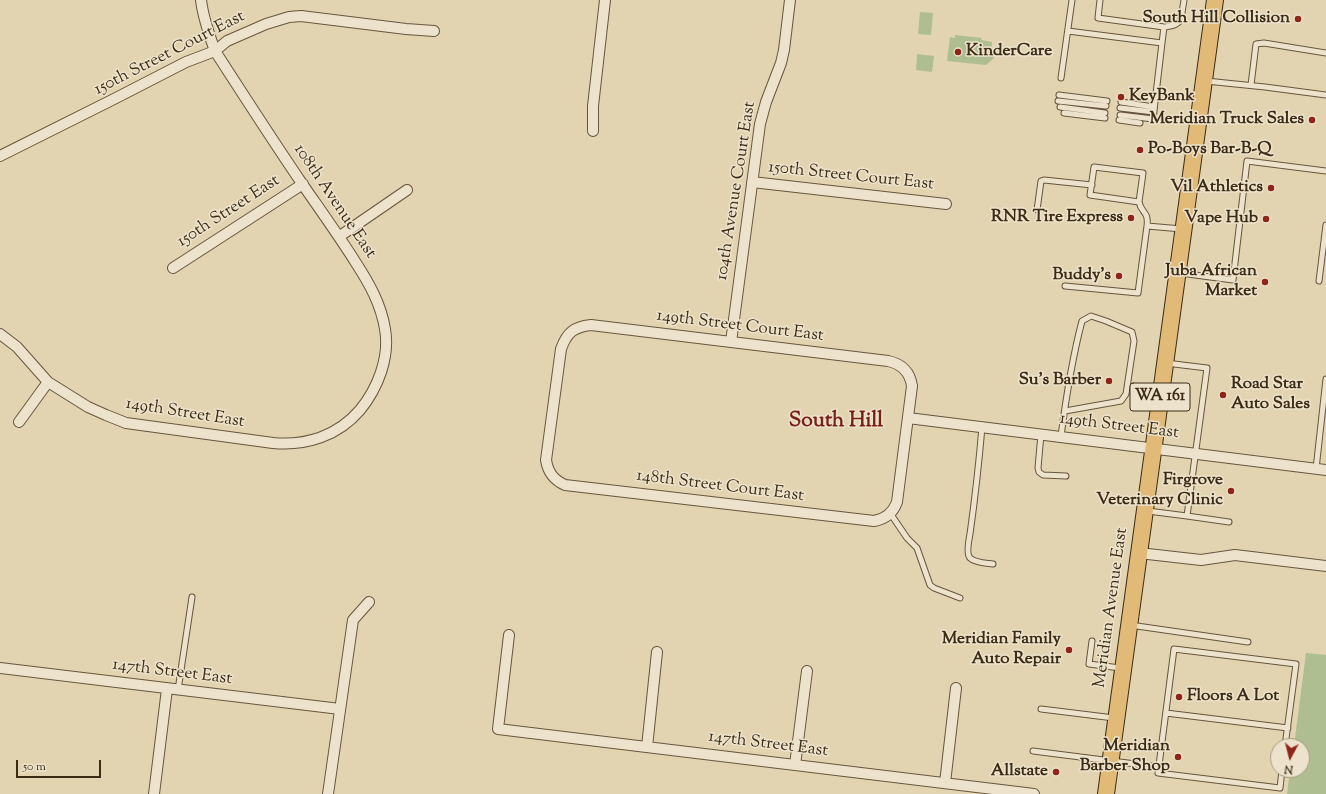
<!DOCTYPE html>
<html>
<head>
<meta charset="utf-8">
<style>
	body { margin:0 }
	#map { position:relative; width:1326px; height:794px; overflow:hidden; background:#e3d4b1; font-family:"Sorts Mill Goudy",serif }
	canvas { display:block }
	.north { position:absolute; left:1270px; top:738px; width:40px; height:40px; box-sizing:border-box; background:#ede3cc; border:1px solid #a69a83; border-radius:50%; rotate:187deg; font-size:11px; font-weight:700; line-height:16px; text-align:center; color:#3c2c16 }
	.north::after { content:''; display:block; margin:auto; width:14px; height:18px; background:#8f2418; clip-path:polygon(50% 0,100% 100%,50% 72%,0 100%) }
	.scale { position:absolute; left:16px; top:760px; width:85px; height:18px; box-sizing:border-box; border:2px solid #3c2c16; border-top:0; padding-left:5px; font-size:12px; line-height:14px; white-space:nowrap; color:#3c2c16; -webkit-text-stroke:3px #ede3cc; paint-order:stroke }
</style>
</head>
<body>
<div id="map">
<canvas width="1326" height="794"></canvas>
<div class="north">N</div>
<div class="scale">50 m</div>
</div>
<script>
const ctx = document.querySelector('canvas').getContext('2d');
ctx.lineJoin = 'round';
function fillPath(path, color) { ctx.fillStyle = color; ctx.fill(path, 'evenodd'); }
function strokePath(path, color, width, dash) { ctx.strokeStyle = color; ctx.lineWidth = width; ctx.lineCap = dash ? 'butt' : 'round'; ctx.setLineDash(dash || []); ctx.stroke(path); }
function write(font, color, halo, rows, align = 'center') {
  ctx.font = font + ' "Sorts Mill Goudy",serif'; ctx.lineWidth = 3; ctx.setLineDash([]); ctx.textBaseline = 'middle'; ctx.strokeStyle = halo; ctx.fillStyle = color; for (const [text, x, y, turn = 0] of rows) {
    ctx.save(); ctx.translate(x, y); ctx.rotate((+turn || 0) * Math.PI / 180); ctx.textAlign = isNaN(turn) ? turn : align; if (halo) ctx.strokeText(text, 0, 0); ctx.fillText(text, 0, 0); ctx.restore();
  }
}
fillPath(new Path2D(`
	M 920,12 L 933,13 L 931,35 L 918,34 Z
	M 955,35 L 982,38 L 981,40 L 992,42 L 991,53 L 994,56 L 994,58 L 986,65 L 947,61 L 950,37 L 955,38 Z
	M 917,54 L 934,56 L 932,72 L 916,70 Z
	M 1306,653 L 1326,655 L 1326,794 L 1287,794 L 1290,770 L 1302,770 L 1302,746 L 1294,746 Z`), '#aebe90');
const lane = new Path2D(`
	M 1100,0 L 1098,18 L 1164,27 L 1162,43
	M 1164,27 C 1171,26 1177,26 1181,19 L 1184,0
	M 1068,31 L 1162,43 L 1153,119 L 1120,115
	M 1061,78 L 1072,0
	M 1206,81 L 1265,87 L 1326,95
	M 1251,85 L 1256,44 L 1264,43 L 1326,53
	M 1059,95 L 1107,101
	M 1058,101 L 1106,106
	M 1121,102 L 1154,107
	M 1060,107 L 1105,113
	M 1120,108 L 1154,112
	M 1064,113 L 1105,118
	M 1119,120 L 1140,123
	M 1139,202 L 1143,173 L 1094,167 L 1090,195 L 1139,202 C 1141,213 1149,211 1147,226 L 1182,229
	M 1037,210 L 1041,181 L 1044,180 L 1092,185
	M 1180,273 L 1233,280 L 1247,161 L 1326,171
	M 1319,281 L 1326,225
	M 1065,286 L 1138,293 L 1147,226
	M 982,427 C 979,463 975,498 970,534 C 969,539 966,554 970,558 C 975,563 986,563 993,564
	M 1041,434 L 1038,468 L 1039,472 L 1043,475 L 1066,476
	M 1061,436 C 1066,398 1072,359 1082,321 L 1091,316 L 1106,321 L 1132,332 L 1134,341 L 1126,394 L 1121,401 L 1065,411
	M 1316,469 L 1326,379
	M 1148,511 L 1187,516 L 1207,368 L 1166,363
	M 890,513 L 907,538 L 917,548 L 930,585 L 934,588 L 960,598
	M 1187,516 L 1229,522
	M 1130,625 L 1248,642
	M 1092,641 L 1089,664 L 1120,668
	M 178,690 L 192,597
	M 1041,709 L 1114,718
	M 1166,713 L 1288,728
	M 1033,751 L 1159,767
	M 1282,770 L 1280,788 L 1158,773 L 1174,649 L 1296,664 L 1285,746`);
const street = new Path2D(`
	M 593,131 L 593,106 L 605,0
	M 0,156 L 114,99 L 186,62 L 215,51 L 227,41 L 266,24 L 289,17 L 301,16 L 406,29 L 434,31
	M 752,182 L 946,204
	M 340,236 L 407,190
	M 173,268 L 303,184
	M 591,325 L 888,361 C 902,364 910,372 912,386 L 897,502 C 893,513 886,519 874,521 L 565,485 C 554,480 548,473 546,460 L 561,349 C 567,332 574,327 591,325 Z
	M 0,334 L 17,347 L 48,382 L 88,407 L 106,415 L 126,423 L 273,443 C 306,446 338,436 360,410 C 378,388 390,357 385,329 C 381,304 369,283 356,263 C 339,236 321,211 303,185 C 273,141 244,96 215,51 C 209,34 203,18 201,0
	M 731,342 L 760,124 L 766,102 L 781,63 L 784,50 L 790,0
	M 908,418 L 1326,470
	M 19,422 L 48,382
	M 1139,553 L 1201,560 L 1235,555 L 1326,566
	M 509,635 L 498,729 L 1034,794
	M 0,668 L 340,709
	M 647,747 L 657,652
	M 795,765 L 807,671
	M 945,783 L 956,688
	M 154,794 L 167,689
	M 328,794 L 353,620 L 369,602`);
const primary = new Path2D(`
	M 1106,794 L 1215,0`);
strokePath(lane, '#66563d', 7);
strokePath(street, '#66563d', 12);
strokePath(primary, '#3c2c16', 18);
strokePath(lane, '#ede3cc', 5);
strokePath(street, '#ede3cc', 10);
strokePath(primary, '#e2ba78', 16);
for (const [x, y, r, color] of [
	[1298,19,4,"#8f2418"],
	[958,52,4,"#8f2418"],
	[1121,97,4,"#8f2418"],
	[1312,120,4,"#8f2418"],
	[1140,150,4,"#8f2418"],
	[1271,188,4,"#8f2418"],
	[1131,218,4,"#8f2418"],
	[1266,219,4,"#8f2418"],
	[1119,276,4,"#8f2418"],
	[1265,282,4,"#8f2418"],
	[1109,381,4,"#8f2418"],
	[1223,395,4,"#8f2418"],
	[1231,491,4,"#8f2418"],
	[1069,650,4,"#8f2418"],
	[1179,697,4,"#8f2418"],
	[1178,757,4,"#8f2418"],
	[1056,772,4,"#8f2418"]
]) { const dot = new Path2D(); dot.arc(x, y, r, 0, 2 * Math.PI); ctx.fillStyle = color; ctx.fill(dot); strokePath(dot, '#ede3cc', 1.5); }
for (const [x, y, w] of [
	[1160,397,60]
]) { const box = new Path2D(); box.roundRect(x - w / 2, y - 14, w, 28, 3); ctx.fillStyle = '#ede3cc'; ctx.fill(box); strokePath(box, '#3c2c16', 1); }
write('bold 16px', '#3c2c16', null, [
	["WA 161",1160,397]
]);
write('bold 17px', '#3c2c16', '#ede3cc', [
	["South Hill Collision",1290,19],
	["KinderCare",966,52,"left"],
	["KeyBank",1129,97,"left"],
	["Meridian Truck Sales",1304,120],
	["Po-Boys Bar-B-Q",1148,150,"left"],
	["Vil Athletics",1263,188],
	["RNR Tire Express",1123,218],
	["Vape Hub",1258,219],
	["Juba African",1257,272],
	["Market",1257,292],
	["Buddy's",1111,276],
	["Su's Barber",1101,381],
	["Road Star",1231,385,"left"],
	["Auto Sales",1231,405,"left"],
	["Firgrove",1223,481],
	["Veterinary Clinic",1223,501],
	["Meridian Family",1061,640],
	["Auto Repair",1061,660],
	["Floors A Lot",1187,697,"left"],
	["Meridian",1170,747],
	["Barber Shop",1170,767],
	["Allstate",1048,772]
], 'right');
write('17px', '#3c2c16', '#ede3cc', [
	["150th Street Court East",170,54,-27],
	["150th Street Court East",851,177,6],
	["104th Avenue Court East",737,191,-81],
	["108th Avenue East",334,202,56],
	["150th Street East",229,212,-33],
	["149th Street Court East",740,327,7],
	["149th Street East",185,414,9],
	["149th Street East",1119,427,7],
	["148th Street Court East",720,487,7],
	["Meridian Avenue East",1112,608,-82],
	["147th Street East",172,673,7],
	["147th Street East",768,745,7]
]);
write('bold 21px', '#7a1f14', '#ede3cc', [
	["South Hill",836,422]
]);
</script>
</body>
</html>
